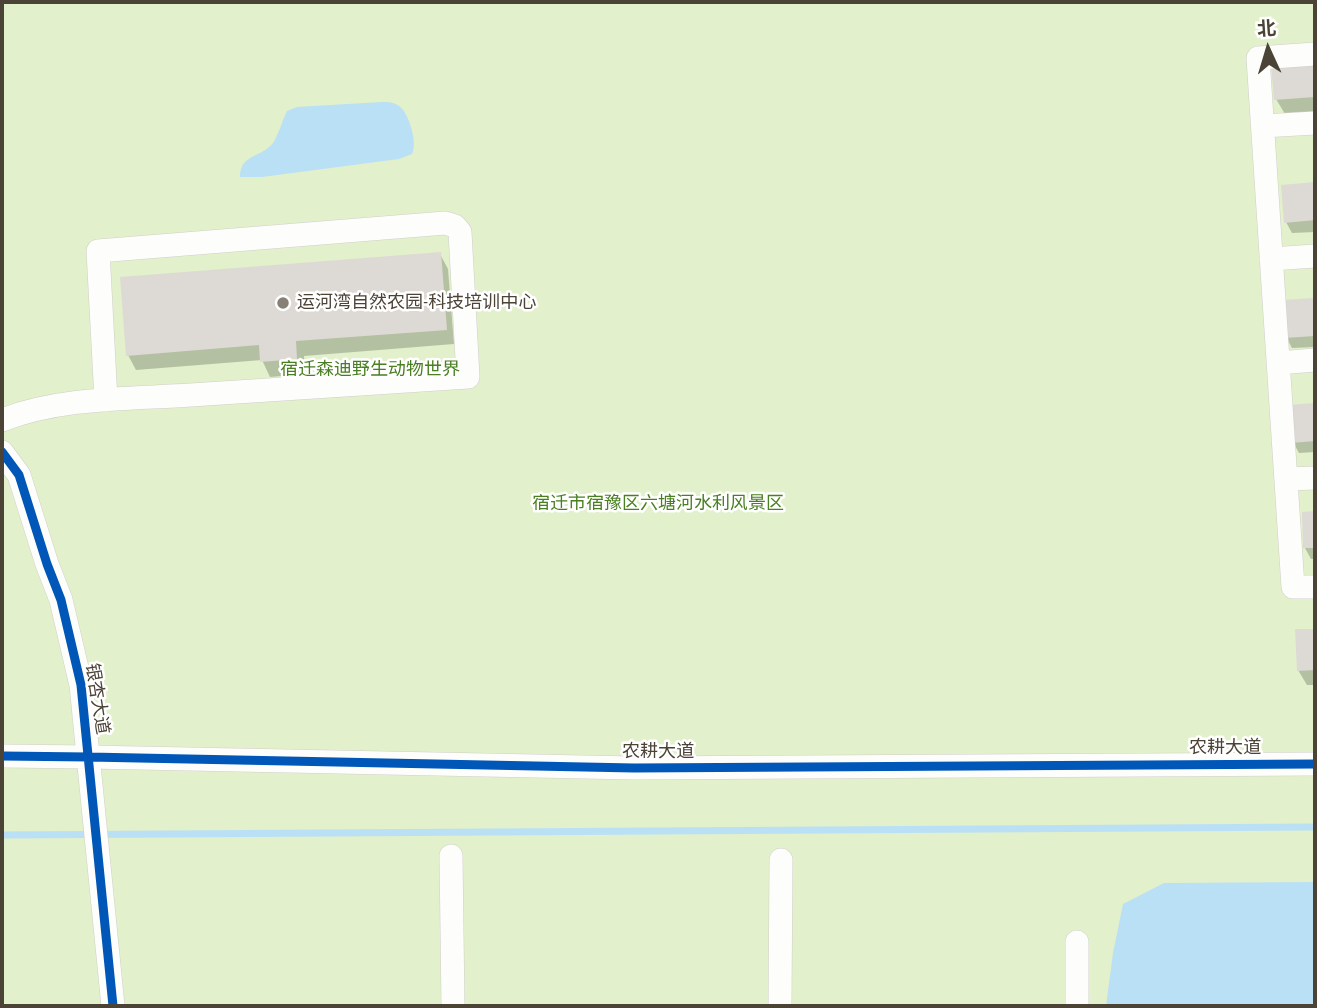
<!DOCTYPE html>
<html>
<head>
<meta charset="utf-8">
<style>
	body { margin:0 }
	#map { position:relative; width:1317px; height:1008px; overflow:hidden; background:#f3f1ed; font-family:"PT Sans Narrow","Noto Sans SC",sans-serif }
	canvas { display:block }
	.frame { position:absolute; inset:0; border:4px solid #4c4337; pointer-events:none }
	.north { position:absolute; left:1233px; top:14px; width:70px; height:70px; -webkit-text-stroke:5px #fff; paint-order:stroke; rotate:356deg; font-size:19px; font-weight:700; line-height:28px; text-align:center; color:#4c4337 }
	.north::after { content:''; display:block; margin:auto; width:24px; height:32px; background:#4c4337; clip-path:polygon(50% 0,100% 100%,50% 72%,0 100%) }
</style>
</head>
<body>
<div id="map">
<canvas width="1317" height="1008"></canvas>
<div class="frame"></div>
<div class="north">北</div>
</div>
<script>
const ctx = document.querySelector('canvas').getContext('2d');
ctx.lineJoin = 'round';
function fillPath(path, color) { ctx.fillStyle = color; ctx.fill(path, 'evenodd'); }
function strokePath(path, color, width, dash) { ctx.strokeStyle = color; ctx.lineWidth = width; ctx.lineCap = dash ? 'butt' : 'round'; ctx.setLineDash(dash || []); ctx.stroke(path); }
function write(font, color, halo, rows, align = 'center') {
  ctx.font = font + ' "PT Sans Narrow","Noto Sans SC",sans-serif'; ctx.lineWidth = 5; ctx.setLineDash([]); ctx.textBaseline = 'middle'; ctx.strokeStyle = halo; ctx.fillStyle = color; for (const [text, x, y, turn = 0] of rows) {
    ctx.save(); ctx.translate(x, y); ctx.rotate((+turn || 0) * Math.PI / 180); ctx.textAlign = isNaN(turn) ? turn : align; if (halo) ctx.strokeText(text, 0, 0); ctx.fillText(text, 0, 0); ctx.restore();
  }
}
fillPath(new Path2D(`
	M 2,2 L 1315,2 L 1315,1006 L 2,1006 Z`), '#e2f0cb');
fillPath(new Path2D(`
	M 382,102 C 388,102 394,102 399,106 C 409,113 418,143 412,154 L 399,159 L 262,177 L 240,177 C 240,154 261,158 273,143 C 279,134 282,121 287,111 L 297,107 Z
	M 1315,882 L 1315,1006 L 1106,1006 L 1113,953 L 1123,904 L 1164,883 Z`), '#bae0f5');
fillPath(new Path2D(`
	M 1315,63 L 1315,112 L 1285,114 L 1276,99 Z
	M 1315,184 L 1315,232 L 1292,233 L 1286,222 L 1283,186 Z
	M 440,254 L 448,269 L 454,344 L 304,356 L 305,374 L 270,377 L 262,360 L 136,370 L 128,355 Z
	M 1315,299 L 1315,347 L 1292,348 L 1286,337 L 1283,302 Z
	M 1315,405 L 1315,452 L 1299,453 L 1293,442 L 1290,406 Z
	M 1304,513 L 1315,513 L 1315,559 L 1311,559 L 1305,548 Z
	M 1315,630 L 1315,685 L 1307,685 L 1298,670 L 1296,631 Z`), '#0003');
strokePath(new Path2D(`
	M 2,835 L 1315,827`), '#bae0f5', 7);
fillPath(new Path2D(`
	M 1315,61 L 1315,97 L 1274,100 L 1271,65 Z
	M 1315,182 L 1315,220 L 1284,223 L 1281,185 Z
	M 441,252 L 447,330 L 296,341 L 297,359 L 260,362 L 259,345 L 126,356 L 120,277 Z
	M 1315,298 L 1315,336 L 1284,338 L 1282,300 Z
	M 1315,403 L 1315,441 L 1291,443 L 1288,405 Z
	M 1315,511 L 1315,548 L 1303,548 L 1302,512 Z
	M 1295,629 L 1315,629 L 1315,670 L 1297,671 Z`), '#dddad5');
const minor = new Path2D(`
	M 1315,54 L 1258,58 L 1293,587 L 1315,587
	M 1263,126 L 1315,123
	M 1271,259 L 1315,256
	M 1278,363 L 1315,360
	M 2,420 C 61,397 129,399 191,395 C 283,389 376,383 468,377 L 460,232 L 455,226 L 445,223 L 98,251 L 106,400
	M 2,452 L 19,475 L 47,564 L 61,600 L 81,685 L 113,1006
	M 1286,479 L 1315,478
	M 2,756 L 89,757 L 634,768 L 1315,764
	M 451,856 L 453,1006
	M 1077,942 L 1077,1006
	M 780,1006 L 781,860`);
strokePath(minor, '#d1cfca', 24);
strokePath(minor, '#fdfdfc', 23);
strokePath(new Path2D(`
	M 2,452 L 19,475 L 47,564 L 61,600 L 81,685 L 113,1006
	M 2,756 L 89,757 L 634,768 L 1315,764`), '#0057b8', 9);
for (const [x, y, r, color] of [
	[283,303,7,"#868077"]
]) { const dot = new Path2D(); dot.arc(x, y, r, 0, 2 * Math.PI); ctx.fillStyle = color; ctx.fill(dot); strokePath(dot, '#fff', 2.5); }
write('18px', '#4c4337', '#fff', [
	["运河湾自然农园-科技培训中心",297,303]
], 'left');
write('18px', '#497f21', '#fff', [
	["宿迁森迪野生动物世界",370,370],
	["宿迁市宿豫区六塘河水利风景区",658,504]
]);
write('18px', '#4c4337', '#fff', [
	["银杏大道",97,699,81],
	["农耕大道",1225,748],
	["农耕大道",658,752]
]);
</script>
</body>
</html>
